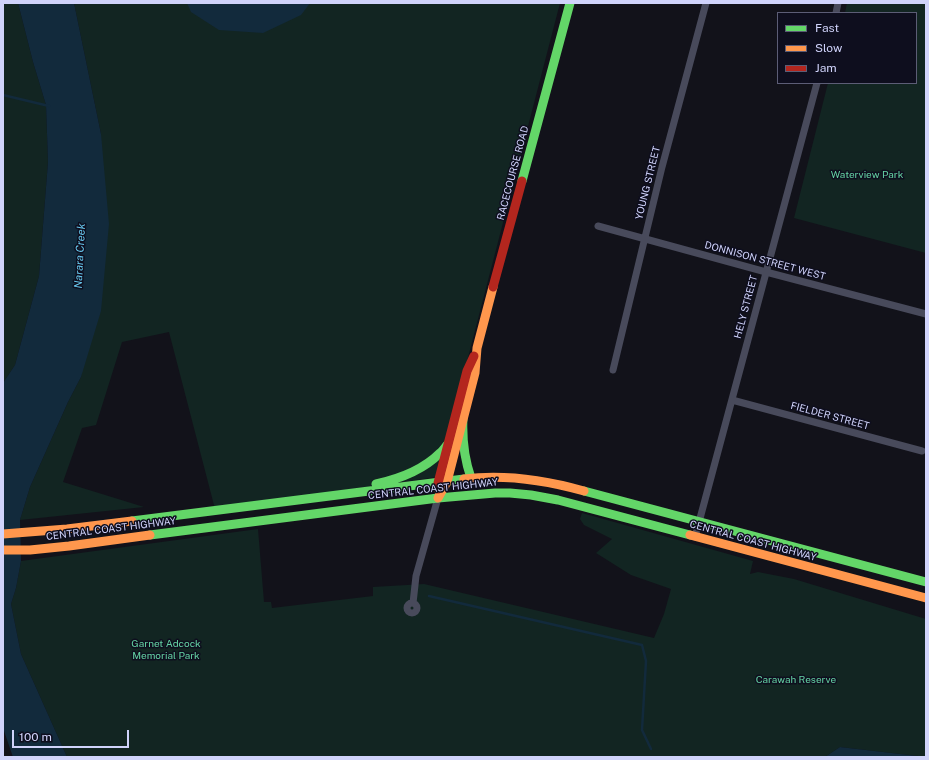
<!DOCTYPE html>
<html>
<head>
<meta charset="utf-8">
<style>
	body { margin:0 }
	#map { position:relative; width:929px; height:760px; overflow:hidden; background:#12121a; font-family:"Public Sans",sans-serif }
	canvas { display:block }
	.frame { position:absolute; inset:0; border:4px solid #d0d3fb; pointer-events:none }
	.legend { position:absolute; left:777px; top:12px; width:140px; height:72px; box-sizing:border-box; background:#0e0e1e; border:1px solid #5c5d76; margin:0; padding:5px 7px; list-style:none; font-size:12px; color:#d0d3fb }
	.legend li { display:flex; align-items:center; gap:8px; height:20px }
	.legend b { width:20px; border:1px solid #5c5d76 }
	.scale { position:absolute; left:12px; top:730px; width:117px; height:18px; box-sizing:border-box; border:2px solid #d0d3fb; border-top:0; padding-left:5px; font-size:12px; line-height:14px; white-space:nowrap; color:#d0d3fb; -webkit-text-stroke:3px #0e0e1e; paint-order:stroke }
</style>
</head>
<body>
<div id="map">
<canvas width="929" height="760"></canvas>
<div class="frame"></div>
<ul class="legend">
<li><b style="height:5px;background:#63d668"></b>Fast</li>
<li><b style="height:5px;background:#ff974d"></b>Slow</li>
<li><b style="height:5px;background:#b3261e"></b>Jam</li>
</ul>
<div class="scale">100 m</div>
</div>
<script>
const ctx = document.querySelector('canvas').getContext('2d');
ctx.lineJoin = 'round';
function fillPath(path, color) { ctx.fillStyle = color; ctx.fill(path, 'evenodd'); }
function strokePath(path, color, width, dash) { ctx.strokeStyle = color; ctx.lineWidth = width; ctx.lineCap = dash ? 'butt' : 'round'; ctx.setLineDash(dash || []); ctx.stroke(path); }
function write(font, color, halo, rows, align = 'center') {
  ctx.font = font + ' "Public Sans",sans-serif'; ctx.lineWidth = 3; ctx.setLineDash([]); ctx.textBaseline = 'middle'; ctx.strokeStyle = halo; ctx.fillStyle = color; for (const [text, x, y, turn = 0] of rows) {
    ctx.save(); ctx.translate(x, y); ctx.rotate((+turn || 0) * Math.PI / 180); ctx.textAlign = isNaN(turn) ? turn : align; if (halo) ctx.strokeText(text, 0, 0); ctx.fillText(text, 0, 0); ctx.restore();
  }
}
fillPath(new Path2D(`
	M 3,3 L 18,3 L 33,62 L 46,105 L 48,162 L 39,276 L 15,365 L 3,383 Z
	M 74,3 L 560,3 L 437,477 L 215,509 L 169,332 L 122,342 L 96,425 L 82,428 L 63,482 L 144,507 L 20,520 L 30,487 L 68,402 L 81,377 L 101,134 Z
	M 847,3 L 926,3 L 926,253 L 794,218 L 828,83 L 916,83 L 916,13 L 845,13 Z
	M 582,513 L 753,561 L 750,574 L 758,572 L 794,579 L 926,619 L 926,757 L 840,747 L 825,757 L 67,757 L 21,654 L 11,604 L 16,588 L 21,561 L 258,529 L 264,602 L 271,602 L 272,608 L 373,596 L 373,587 L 424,584 L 654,638 L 664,614 L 671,589 L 631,575 L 596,553 L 612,539 L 584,525 L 580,519 Z`), '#122522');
fillPath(new Path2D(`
	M 18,3 L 74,3 L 101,134 L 109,224 L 101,311 L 81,377 L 68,402 L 30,487 L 20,520 L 21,561 L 16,588 L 11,604 L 21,654 L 67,757 L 13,757 L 3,728 L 3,383 L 15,365 L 39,276 L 48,162 L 46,105 L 33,62 Z
	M 187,3 L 310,3 L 301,15 L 263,33 L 219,30 L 191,12 Z
	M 840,747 L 926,757 L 825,757 Z`), '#122a3c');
strokePath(new Path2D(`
	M 3,95 L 49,106
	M 429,596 L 642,645 L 646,661 L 642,730 L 651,749`), '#122a3c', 2.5);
strokePath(new Path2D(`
	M 836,13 L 838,3
	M 598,226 L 766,272 L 926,314
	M 613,370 L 662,167 L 706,3
	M 732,400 L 922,451
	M 695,537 L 817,83
	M407 608a5 5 0 1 1 10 0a5 5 0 1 1-10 0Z
	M 413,603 L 416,576 L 438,498`), '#484a5b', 7);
strokePath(new Path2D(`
	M 522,181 L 570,3
	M 463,418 C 462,439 464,458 471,478
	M 376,484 C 399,479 423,470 440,453 C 443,451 445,447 448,444
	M 584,491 L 926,582
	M 132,521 L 464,479
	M 150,535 L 438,498 L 495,493 L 510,493 L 531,495 L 558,500 L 690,535`), '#63d668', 9);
strokePath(new Path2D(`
	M 464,479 C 504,474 545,480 584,491
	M 438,498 L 447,482 L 475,373 L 477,348 L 493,287
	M 3,534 L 67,529 L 132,521
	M 690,535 L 926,598
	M 3,550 L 30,550 L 69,546 L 150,535`), '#ff974d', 9);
strokePath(new Path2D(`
	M 493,287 L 522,181
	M 438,489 L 438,483 L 467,371 L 474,356`), '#b3261e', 9);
write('10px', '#d0d3fb', '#0e0e1e', [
	["RACECOURSE ROAD",513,173,-75],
	["YOUNG STREET",648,183,-76],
	["DONNISON STREET WEST",765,261,15],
	["HELY STREET",746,307,-75],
	["FIELDER STREET",830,416,15],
	["CENTRAL COAST HIGHWAY",433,489,-6],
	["CENTRAL COAST HIGHWAY",111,529,-7],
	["CENTRAL COAST HIGHWAY",753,541,15]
]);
write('10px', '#64d3a4', '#0e0e1e', [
	["Waterview Park",867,175],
	["Garnet Adcock",166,644],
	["Memorial Park",166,656],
	["Carawah Reserve",796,680]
]);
write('italic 11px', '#68caf1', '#0e0e1e', [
	["Narara Creek",80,256,-87]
]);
</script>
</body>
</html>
